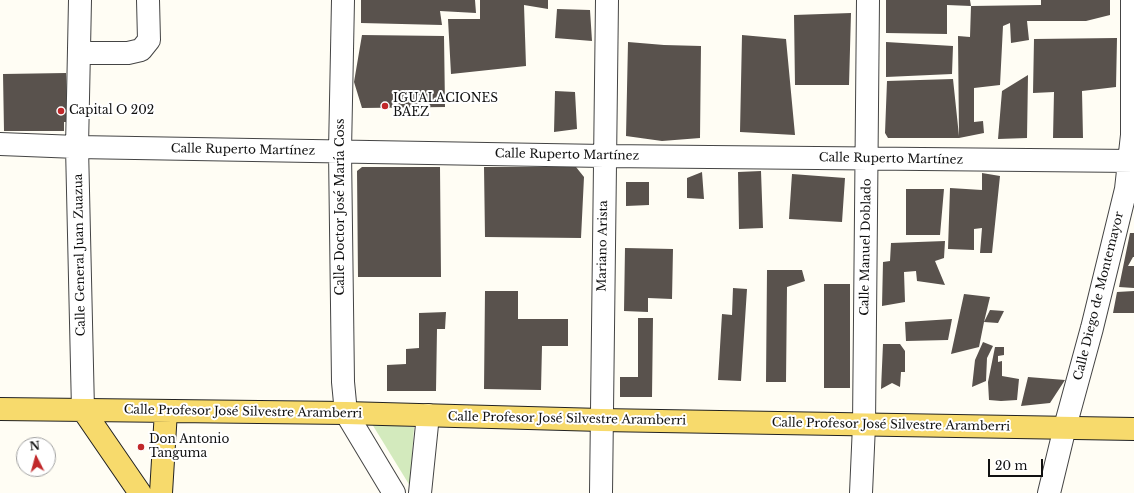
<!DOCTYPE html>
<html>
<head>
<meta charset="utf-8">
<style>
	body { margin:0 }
	#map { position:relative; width:1134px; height:493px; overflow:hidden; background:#fffdf4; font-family:"Libre Baskerville",serif }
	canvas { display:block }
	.north { position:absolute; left:16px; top:437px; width:40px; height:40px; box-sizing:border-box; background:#fff; border:1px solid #a0a0a0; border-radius:50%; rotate:354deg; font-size:11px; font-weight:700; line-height:16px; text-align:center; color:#111 }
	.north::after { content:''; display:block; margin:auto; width:14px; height:18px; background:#c1282a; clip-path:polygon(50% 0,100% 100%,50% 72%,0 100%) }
	.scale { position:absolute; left:988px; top:459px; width:55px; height:18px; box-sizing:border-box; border:2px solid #111; border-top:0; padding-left:5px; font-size:12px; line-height:14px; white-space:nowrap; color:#111; -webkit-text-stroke:3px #fff; paint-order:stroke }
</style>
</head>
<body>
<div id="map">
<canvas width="1134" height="493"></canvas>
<div class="north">N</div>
<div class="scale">20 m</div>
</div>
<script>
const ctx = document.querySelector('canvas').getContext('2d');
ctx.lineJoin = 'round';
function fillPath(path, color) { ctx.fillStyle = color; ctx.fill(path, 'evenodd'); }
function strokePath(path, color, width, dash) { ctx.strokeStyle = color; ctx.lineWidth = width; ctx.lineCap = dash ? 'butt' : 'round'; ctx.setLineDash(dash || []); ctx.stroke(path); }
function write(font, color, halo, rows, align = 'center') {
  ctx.font = font + ' "Libre Baskerville",serif'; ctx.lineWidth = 4; ctx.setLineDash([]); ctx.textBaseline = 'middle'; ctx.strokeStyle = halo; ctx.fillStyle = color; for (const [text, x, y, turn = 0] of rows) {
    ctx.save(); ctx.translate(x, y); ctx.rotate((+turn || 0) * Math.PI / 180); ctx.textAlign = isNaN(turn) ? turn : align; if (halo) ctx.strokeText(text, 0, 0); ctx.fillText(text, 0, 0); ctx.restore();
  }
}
fillPath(new Path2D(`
	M 372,424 L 414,427 L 410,486 Z`), '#d3eabd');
fillPath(new Path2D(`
	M 361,0 L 475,0 L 476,13 L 440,11 L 442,25 L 361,23 Z
	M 480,0 L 548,0 L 548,9 L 524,5 L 526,66 L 451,74 L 448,19 L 480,19 Z
	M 886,0 L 970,0 L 971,6 L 947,5 L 947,34 L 886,33 Z
	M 1041,0 L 1110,0 L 1110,15 L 1086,21 L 1027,21 L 1029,40 L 1011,43 L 1010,23 L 1003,26 L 1000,85 L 974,88 L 974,122 L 983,121 L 984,133 L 959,138 L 888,138 L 885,133 L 887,81 L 953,79 L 959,136 L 958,36 L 970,37 L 971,6 L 1041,5 Z
	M 557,9 L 590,10 L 592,41 L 555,38 Z
	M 851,13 L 849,85 L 795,85 L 794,15 Z
	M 362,35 L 444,36 L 445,107 L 362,108 L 354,82 Z
	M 742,35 L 786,39 L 795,135 L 740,132 Z
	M 1117,38 L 1116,87 L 1082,91 L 1083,138 L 1053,138 L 1054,92 L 1033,93 L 1034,39 Z
	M 628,42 L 664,45 L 701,46 L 700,138 L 662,141 L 626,136 Z
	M 886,42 L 953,46 L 952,74 L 886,77 Z
	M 66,73 L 68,122 L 64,122 L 64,131 L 4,131 L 3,74 Z
	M 1028,75 L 1027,138 L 998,139 L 1002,91 Z
	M 555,91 L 575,92 L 577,129 L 554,132 Z
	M 362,167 L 440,167 L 441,277 L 358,277 L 357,171 Z
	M 484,167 L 576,167 L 584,177 L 581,238 L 485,237 Z
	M 761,171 L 763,228 L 739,229 L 738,172 Z
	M 702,172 L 704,199 L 687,198 L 687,178 Z
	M 982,173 L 1000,176 L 992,253 L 980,253 L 982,228 L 974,229 L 974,250 L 948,249 L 950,188 L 982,190 Z
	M 792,174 L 845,178 L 842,222 L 789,219 Z
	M 626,182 L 649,182 L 649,205 L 626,206 Z
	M 906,189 L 944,189 L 940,235 L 906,235 Z
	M 1130,233 L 1134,233 L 1134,257 L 1133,257 L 1128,266 L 1134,266 L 1134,288 L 1119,287 Z
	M 945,241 L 944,258 L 935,261 L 945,285 L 917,281 L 916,271 L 904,272 L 905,302 L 882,306 L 883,262 L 890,261 L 891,243 Z
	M 625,248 L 673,249 L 672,299 L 648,298 L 648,312 L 624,311 Z
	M 767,270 L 802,270 L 805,281 L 787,287 L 786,382 L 766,382 Z
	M 824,284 L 850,284 L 850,388 L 824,388 Z
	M 733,288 L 747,289 L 741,381 L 718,380 L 722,314 L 732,315 Z
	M 485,291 L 518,291 L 518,319 L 568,319 L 568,346 L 542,346 L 541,390 L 484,389 Z
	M 1134,291 L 1134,313 L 1113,313 L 1117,292 Z
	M 964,294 L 990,297 L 984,322 L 990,310 L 1004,311 L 998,323 L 984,322 L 979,347 L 951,354 Z
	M 446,312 L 445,329 L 437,329 L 436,391 L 387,391 L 387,365 L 406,364 L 406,349 L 419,348 L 419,313 Z
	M 638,318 L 653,318 L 652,397 L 620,397 L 620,377 L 638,377 Z
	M 952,319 L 948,340 L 906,341 L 905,322 Z
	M 983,342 L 993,346 L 987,358 L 986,381 L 972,387 L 975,360 Z
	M 883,344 L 900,344 L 905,351 L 905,372 L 901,372 L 900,387 L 892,383 L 881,389 Z
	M 995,347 L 1004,347 L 1004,355 L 998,356 L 998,362 L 1002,361 L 1002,376 L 1019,379 L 1017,400 L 1001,401 L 989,400 L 988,382 Z
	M 1028,377 L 1065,380 L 1050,403 L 1021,406 Z`), '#59524d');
const minor = new Path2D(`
	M 80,0 L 77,147 L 83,410
	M 343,0 L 340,151 L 343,382 L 346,413 L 394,493
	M 79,53 L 128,53 L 141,50 L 149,40 L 148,0
	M 0,144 L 77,147 L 604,156 L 1134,161
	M 420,493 L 428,415
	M 601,493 L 607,0
	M 861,493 L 864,425 L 868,0
	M 1049,493 L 1065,427 L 1092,328 L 1126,189 L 1132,135 L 1132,0`);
const major = new Path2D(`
	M 0,409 L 346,413 L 601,420 L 1134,429
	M 83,410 L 140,493
	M 161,493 L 166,411`);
strokePath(minor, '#444', 24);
strokePath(major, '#222', 24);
strokePath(minor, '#fff', 22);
strokePath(major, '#f7da6c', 22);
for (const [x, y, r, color] of [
	[385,106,4,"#c1282a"],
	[61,111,4,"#c1282a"],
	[141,447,4,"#c1282a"]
]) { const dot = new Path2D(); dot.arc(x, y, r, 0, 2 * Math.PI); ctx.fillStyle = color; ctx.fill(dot); strokePath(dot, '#fff', 1.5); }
write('12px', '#111', '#fff', [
	["IGUALACIONES",393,99],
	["BAEZ",393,113],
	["Capital O 202",69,111],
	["Don Antonio",149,440],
	["Tanguma",149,454]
], 'left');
write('12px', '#111', '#fff', [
	["Calle Ruperto Martínez",243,150,1],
	["Calle Ruperto Martínez",567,155,1],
	["Calle Ruperto Martínez",891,159,1],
	["Calle Doctor José María Coss",341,207,-90],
	["Mariano Arista",603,246,-89],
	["Calle Manuel Doblado",866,247,-89],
	["Calle General Juan Zuazua",80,255,-91],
	["Calle Diego de Montemayor",1099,296,-76],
	["Calle Profesor José Silvestre Aramberri",243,412,1],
	["Calle Profesor José Silvestre Aramberri",567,419,1],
	["Calle Profesor José Silvestre Aramberri",891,425,1]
]);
</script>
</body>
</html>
